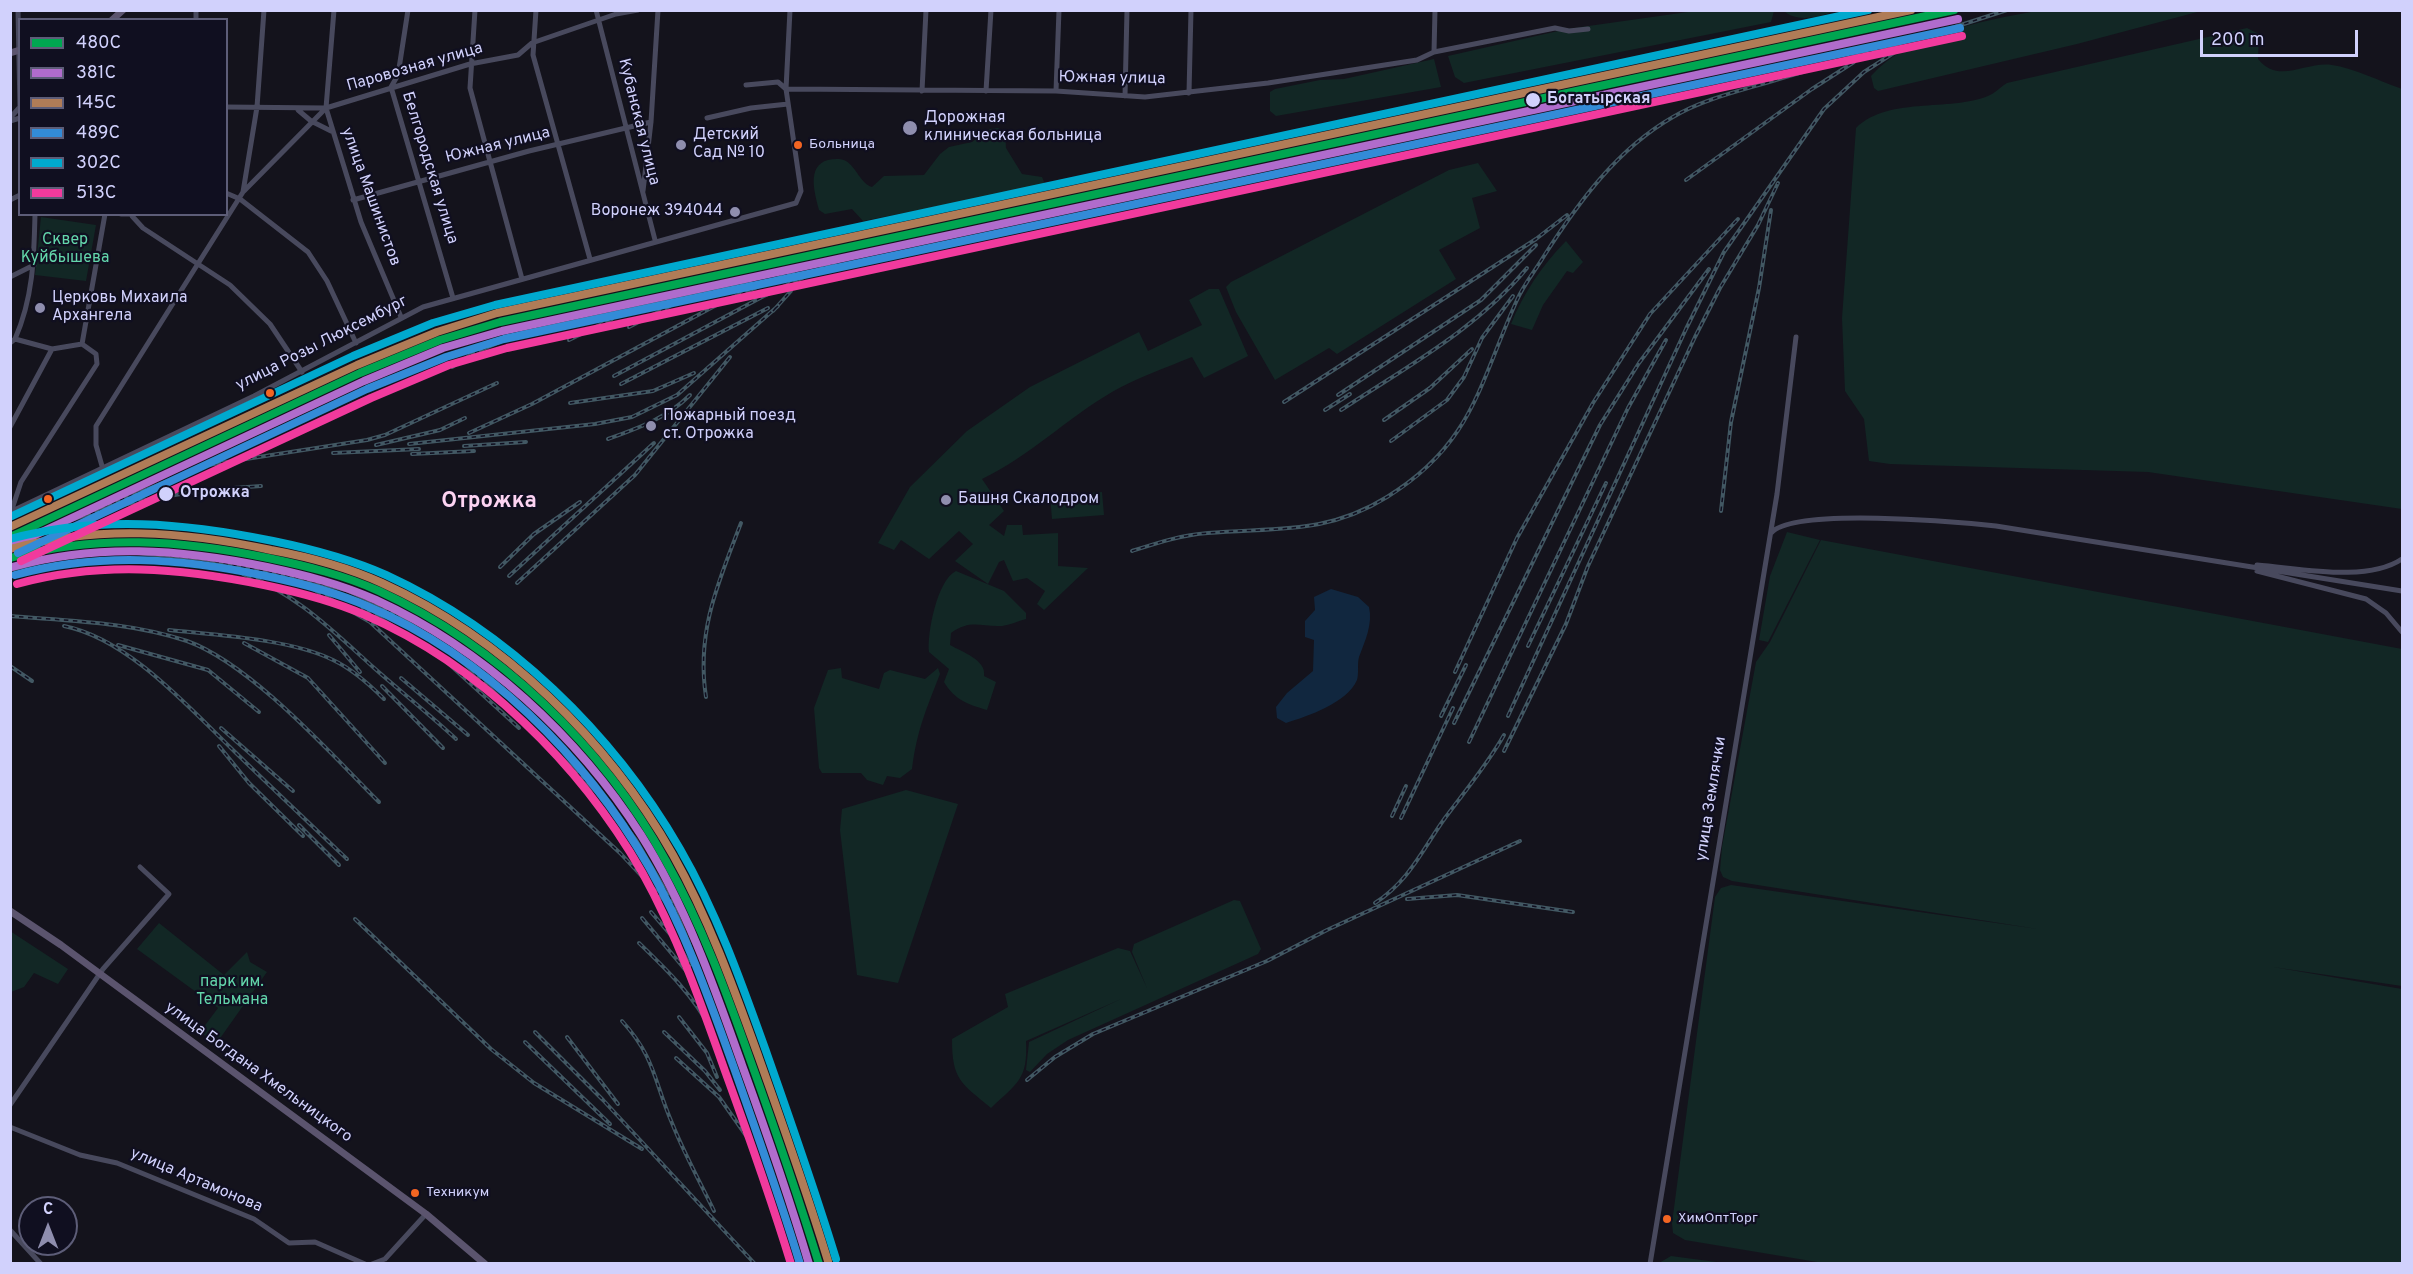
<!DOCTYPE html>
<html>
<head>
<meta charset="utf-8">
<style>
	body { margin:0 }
	#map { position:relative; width:2413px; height:1274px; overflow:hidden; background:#14131c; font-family:Overpass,sans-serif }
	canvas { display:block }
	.frame { position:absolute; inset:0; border:12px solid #d1d1fc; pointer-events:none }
	.legend { position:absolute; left:18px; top:18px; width:210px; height:198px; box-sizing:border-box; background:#100f20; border:2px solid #5d5d78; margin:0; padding:8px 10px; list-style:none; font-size:18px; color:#d1d1fc }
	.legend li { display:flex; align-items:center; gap:12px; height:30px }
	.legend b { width:30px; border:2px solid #5d5d78 }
	.north { position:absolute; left:18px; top:1196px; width:60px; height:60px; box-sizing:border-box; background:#100f20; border:2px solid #5d5d78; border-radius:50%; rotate:0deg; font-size:16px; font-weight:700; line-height:24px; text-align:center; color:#d1d1fc }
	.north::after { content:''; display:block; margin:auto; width:21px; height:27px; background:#8f8eae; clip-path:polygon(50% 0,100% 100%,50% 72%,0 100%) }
	.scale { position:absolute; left:2200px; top:30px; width:158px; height:27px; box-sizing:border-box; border:3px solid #d1d1fc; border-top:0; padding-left:8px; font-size:18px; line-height:21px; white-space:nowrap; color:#d1d1fc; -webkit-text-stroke:4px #100f20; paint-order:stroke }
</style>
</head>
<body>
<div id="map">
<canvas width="2413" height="1274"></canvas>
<div class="frame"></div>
<ul class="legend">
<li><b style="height:8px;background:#00a651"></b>480С</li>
<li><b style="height:8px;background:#b06ccc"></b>381С</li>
<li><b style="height:8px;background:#b07c57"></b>145С</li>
<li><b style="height:8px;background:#338bd7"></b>489С</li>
<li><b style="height:8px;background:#00a9ce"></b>302С</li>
<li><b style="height:8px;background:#f13a9d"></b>513С</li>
</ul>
<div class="north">С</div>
<div class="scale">200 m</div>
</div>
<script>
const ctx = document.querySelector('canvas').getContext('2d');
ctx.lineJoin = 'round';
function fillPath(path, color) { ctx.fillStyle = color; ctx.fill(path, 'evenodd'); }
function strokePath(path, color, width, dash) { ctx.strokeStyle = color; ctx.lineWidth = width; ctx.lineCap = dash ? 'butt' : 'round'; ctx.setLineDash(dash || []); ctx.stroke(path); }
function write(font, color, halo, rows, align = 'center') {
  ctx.font = font + ' Overpass,sans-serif'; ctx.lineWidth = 4.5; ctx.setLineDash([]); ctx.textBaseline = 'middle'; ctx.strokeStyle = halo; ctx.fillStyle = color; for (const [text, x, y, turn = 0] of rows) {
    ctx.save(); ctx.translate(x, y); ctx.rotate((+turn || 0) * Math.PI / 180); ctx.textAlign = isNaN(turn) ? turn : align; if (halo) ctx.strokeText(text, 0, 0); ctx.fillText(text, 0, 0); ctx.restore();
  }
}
fillPath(new Path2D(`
	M 1695,11 L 1774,11 L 1771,22 L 1464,83 L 1455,77 L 1448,56 L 1567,29 Z
	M 1784,11 L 1835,11 C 1820,17 1797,23 1784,11 Z
	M 2036,11 L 2201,11 L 2077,44 L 1878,91 L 1874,88 L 1871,76 C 1908,34 1983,21 2036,11 Z
	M 2247,28 L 2259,34 L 2258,59 C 2279,85 2306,61 2332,65 C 2353,68 2382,82 2402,89 L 2402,509 L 2148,472 L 1890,464 L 1869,461 L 1864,419 L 1845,391 L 1842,318 L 1856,128 C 1889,95 1956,113 1992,94 C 1997,91 2002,86 2007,83 Z
	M 1434,59 L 1441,87 L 1276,116 L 1270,111 L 1270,92 L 1275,89 L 1320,80 L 1344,79 Z
	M 998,128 L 1005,131 L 1006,148 L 1022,174 L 1042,177 L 1045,184 L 1042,186 L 863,221 L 852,209 L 825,214 L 819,210 C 815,194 806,166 828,160 C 834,159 840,158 846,161 C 856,167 861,184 872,187 L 884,176 L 924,175 L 940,154 L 949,147 L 972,142 L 990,129 Z
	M 1478,163 L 1497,191 L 1472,198 L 1480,228 L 1439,250 L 1456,279 L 1337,354 L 1329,348 L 1275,380 L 1236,312 L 1226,287 L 1231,282 L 1449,170 Z
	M 41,217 L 96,225 L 86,281 L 35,275 Z
	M 1566,241 L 1583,262 L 1573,273 L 1567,271 L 1543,305 L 1532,330 L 1511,324 C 1523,294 1542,265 1566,241 Z
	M 1209,289 L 1219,289 L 1248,356 L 1204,378 L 1192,357 C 1165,368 1136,378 1112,392 C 1066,419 1030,456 982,479 L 1004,511 L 989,525 L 1004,536 L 1007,525 L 1022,525 L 1023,535 L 1058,533 L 1058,566 L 1088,568 L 1044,610 L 1037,604 L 1045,591 L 1027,578 L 1013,581 L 1004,560 L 999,562 L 988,584 L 955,561 L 973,544 L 959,531 L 929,559 L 901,540 L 894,550 L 878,543 L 910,487 L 967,431 L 1030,387 L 1139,332 L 1148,351 L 1202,325 L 1189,300 Z
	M 1102,492 L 1104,515 L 1052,519 L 1050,496 Z
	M 1787,532 L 1820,540 L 1768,642 L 1759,640 L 1770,576 Z
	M 1821,540 L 2402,649 L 2402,986 L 2273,967 L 2402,989 L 2402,1263 L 1829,1264 L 1685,1240 L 1673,1233 L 1672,1223 L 1715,897 L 1721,888 L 1731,885 L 2038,929 L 1732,881 L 1723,877 L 1720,870 L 1722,847 L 1756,662 L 1770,642 Z
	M 956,571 L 1004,591 L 1026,613 L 1026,619 C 1018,621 1010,625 1002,626 C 980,627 971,619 951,633 L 950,645 C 962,652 987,660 984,676 L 996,682 L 987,710 C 967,704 955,700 944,682 L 949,669 L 929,652 C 927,634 937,580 956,571 Z
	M 841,668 L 842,678 L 879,689 L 884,673 L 890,670 L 925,679 L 938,668 L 940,674 C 926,710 917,730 912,769 L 900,778 L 887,776 L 883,785 L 867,780 L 861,773 L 822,773 L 819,768 L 814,708 L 828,670 Z
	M 906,790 L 958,804 L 898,983 L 857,975 L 840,830 L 842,809 Z
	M 1234,900 L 1240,901 L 1261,949 L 1258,954 L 1068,1040 L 1047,1054 L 1030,1072 L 1026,1070 L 1029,1042 L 1121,999 L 1026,1041 C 1028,1080 1017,1083 991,1108 C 961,1083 952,1080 952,1039 L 1008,1007 L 1005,994 L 1118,948 L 1130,951 L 1147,988 L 1132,952 L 1134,944 Z
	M 159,923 L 224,975 L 247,952 L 250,962 L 267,972 L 216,1044 L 200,1032 L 218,1008 L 137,949 Z
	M 10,931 L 68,969 L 58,984 L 34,973 L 24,987 L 11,992 Z
	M 1671,1256 L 1724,1263 L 1659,1263 Z`), '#122725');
fillPath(new Path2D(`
	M 1331,589 L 1358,597 L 1369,607 C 1373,624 1365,641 1359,657 C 1357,664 1359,673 1357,680 C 1347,703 1308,716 1286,723 L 1277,718 L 1276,707 L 1287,693 L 1313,671 L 1314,640 L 1305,637 L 1305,621 L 1315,610 L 1314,597 Z`), '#11273f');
strokePath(new Path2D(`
	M 18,10 L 20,108
	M 334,10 L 326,108 L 361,222 L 401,317
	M 408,10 L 398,75 L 391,87 L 453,298
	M 475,10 L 470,88 L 522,279
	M 536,10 L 533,55 L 590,259
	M 596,10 L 655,240
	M 196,20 L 196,10
	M 1434,52 L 1435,10
	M 746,85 L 778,82 L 786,89 L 1056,91 L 1145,97 L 1268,83 L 1417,60 L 1434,52 L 1555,28 L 1569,31 L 1588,29
	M 922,91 L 926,10
	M 986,91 L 991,10
	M 1056,91 L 1059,10
	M 1189,93 L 1191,10
	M 1125,96 L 1127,10
	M 226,107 L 326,108 L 470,64 L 518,55 L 532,43 L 616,14 L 638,10
	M 298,110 L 311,121 L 331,131
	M 10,118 L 19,108
	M 707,118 L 751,108 L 788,104
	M 10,121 L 20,118
	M 244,191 L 326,108
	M 643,191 L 651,122 L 658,10
	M 226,193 L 240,199 L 308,252 L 327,281 L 356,343
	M 10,200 L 20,195
	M 353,200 L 529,151 L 651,122
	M 121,214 L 134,214
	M 132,216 L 143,228 L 230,285 L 270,324 L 302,372
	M 10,277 L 34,265
	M 15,339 C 33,298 34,259 35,214
	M 10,343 L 15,339 L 52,349
	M 10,427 L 52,349 L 82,344 L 105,214
	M 102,466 L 96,445 L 96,426 L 243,192 L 257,107 L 264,10
	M 10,512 L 254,396 L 423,307 L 796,203 L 801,191 L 786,89 L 790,10
	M 11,512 L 21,482 L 97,364 L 96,354 L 82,344
	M 1771,533 C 1794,507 1958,522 1996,526 L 2402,591
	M 2257,565 C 2299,568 2366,583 2402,559
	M 2257,571 L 2366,599 L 2386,613 L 2402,632
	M 10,1105 L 103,969 L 169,894 L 140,867
	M 10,1127 L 80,1155 L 117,1163 L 254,1219 L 289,1243 L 315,1242 L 365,1264
	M 10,1230 L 41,1264
	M 372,1264 L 385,1259 L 426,1214
	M 1650,1264 L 1777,494 L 1796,337`), '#48495d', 5);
strokePath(new Path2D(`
	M 112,20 L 123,10
	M 10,53 L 20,50
	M 10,911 L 61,945 L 426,1214 L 485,1264`), '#5b546e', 7);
const rail = new Path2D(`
	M 1930,35 L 2007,10
	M 1686,180 L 1812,89 L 1854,62
	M 773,311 L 791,291
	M 629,327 L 670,306
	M 569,340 L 612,319
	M 452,367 L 474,353 L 521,333 L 751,283
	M 614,376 L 762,297 L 852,254
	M 621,384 L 768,308
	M 1338,395 L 1481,300 L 1536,245
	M 1284,402 L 1536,239 L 1567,215
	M 570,403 L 653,391 L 694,373
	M 1325,410 L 1350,394
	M 1341,410 C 1406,367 1477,329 1527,268
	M 1384,420 L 1430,388 L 1472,349
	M 469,433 L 532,404 L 724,301 L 793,272
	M 608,439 C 638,428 667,418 690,395
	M 1391,441 L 1447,400 L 1464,377 L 1482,338 L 1513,296
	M 409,444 L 595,424 L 632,417 L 677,395 L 778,306
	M 376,445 L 440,430 L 465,418
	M 464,446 L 526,442
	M 333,453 L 419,449
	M 412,454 L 474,451
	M 95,510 L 208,465 L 367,440 L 385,435 L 497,383
	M 1721,511 L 1731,422 L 1759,288 L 1771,210
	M 65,522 C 128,499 194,490 261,486
	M 1132,551 C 1157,543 1181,535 1208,533 C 1275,527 1326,535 1387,497 C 1473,444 1479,384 1517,300 C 1524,284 1535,271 1544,256 C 1578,203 1617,149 1673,117 C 1705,98 1744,90 1779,79 C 1832,63 1885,47 1937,32
	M 500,567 L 534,534 L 580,502
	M 10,570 L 44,561 L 93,553 L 126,552 L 203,559 L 294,577 L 346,590 L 381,606 L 434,639 L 462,661 L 603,798 L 636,840 L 671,900 L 688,941 L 756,1134
	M 243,574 C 294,592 333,631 373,667 C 400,691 429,714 456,739
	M 509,576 L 654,443
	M 517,583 L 635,475 L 730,357
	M 313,589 L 370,622 L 620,853 L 666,902
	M 363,608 L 437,653 L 519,728
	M 10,616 C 70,621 130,622 187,641 C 251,664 331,754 379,802
	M 64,626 C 129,639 189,708 235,752 C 272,788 309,823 347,859
	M 169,630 C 216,635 291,639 333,660 C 352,669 369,684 384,699
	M 329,635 L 360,672
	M 244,643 L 308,678 L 385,763
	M 118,645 L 208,670 L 259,712
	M 1528,646 L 1606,483
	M 10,666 L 32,681
	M 1455,672 L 1517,538 L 1593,403 L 1650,314 L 1738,219
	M 401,678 L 468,735
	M 382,686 L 443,748
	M 706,697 C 696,632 718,583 741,523
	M 1441,716 L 1466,665
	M 1508,716 L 1686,329 L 1724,252 L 1824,109 L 1864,72 L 1903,47
	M 1454,723 L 1600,425 L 1639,363 L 1709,269
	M 221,728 L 293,791
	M 1469,742 L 1628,408 L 1666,340
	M 219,746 L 249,783 L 303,836
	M 1504,751 L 1566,624 L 1588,566 L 1695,337 L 1720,288 L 1758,225 L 1778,183
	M 1392,816 L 1406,786
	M 1401,818 L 1453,708
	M 299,825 L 339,865
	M 1407,899 L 1457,895 L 1573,912
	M 1375,903 C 1410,880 1422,850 1445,818 C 1465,791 1487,765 1504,735
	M 651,912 L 676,941 L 690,965
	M 642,918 L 688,973 L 698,991
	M 355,919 L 491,1049 L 534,1083 L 642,1149
	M 639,943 C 667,970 694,996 712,1031
	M 679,1017 L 707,1053 L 717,1077
	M 622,1021 C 655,1057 654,1081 672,1123 C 684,1153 700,1182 714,1211
	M 535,1032 L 603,1100 L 755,1264
	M 664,1032 L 705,1071 L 720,1090
	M 567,1037 L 618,1104
	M 525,1042 L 610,1124
	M 676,1058 L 719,1097 L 752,1144
	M 1027,1080 L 1055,1057 L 1093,1034 L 1267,961 L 1327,930 L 1520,841
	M 817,1195 L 837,1264`);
strokePath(rail, '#425863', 4);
strokePath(rail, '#100f20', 1.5, [4.5]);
strokePath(new Path2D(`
	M 10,537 L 360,373 L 440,340 L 500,322 L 1954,10
	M 10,558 C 97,534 181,540 268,558 C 306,566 344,575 379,591 C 498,646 603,746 666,861 C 702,925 727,994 751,1062 C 775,1129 798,1196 819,1264`), '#00a651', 8);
strokePath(new Path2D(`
	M 14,545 L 364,381 L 443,348 L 502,331 L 1958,19
	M 12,567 C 98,543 180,549 267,567 C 304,575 341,584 376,600 C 483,649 578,736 641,835 C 686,906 714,986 742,1065 C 766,1131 789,1197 809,1264`), '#b06ccc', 8);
strokePath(new Path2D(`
	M 10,527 L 357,365 L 437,332 L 497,313 L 1911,10
	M 10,549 C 98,525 183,531 271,550 C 309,557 347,567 382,583 C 503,638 608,740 673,855 C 709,919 734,989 759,1058 C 783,1125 807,1193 828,1261`), '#b07c57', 8);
strokePath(new Path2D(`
	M 18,553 L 367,389 L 446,357 L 504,339 L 1960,28
	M 15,575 C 99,552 180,558 266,576 C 300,583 335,592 367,606 C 485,656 586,757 649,867 C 685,930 709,999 734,1068 C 757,1133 780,1198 800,1264`), '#338bd7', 8);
strokePath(new Path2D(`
	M 10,517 L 353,356 L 433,323 L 495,305 L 1868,10
	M 10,539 C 99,515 185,523 273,541 C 312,549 350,559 386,575 C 508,631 613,733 680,849 C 717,913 742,984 767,1054 C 791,1122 815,1190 836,1259`), '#00a9ce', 8);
strokePath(new Path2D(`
	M 21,561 L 371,398 L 449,365 L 507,348 L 1962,36
	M 17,584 C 101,561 180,568 264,585 C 298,592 333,601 365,615 C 480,665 580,764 642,872 C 677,935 701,1003 725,1071 C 748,1134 771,1199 791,1264`), '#f13a9d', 8);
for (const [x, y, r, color] of [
	[1533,100,8,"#d1d1fc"],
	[910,128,8,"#8f8eae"],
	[681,145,6,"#8f8eae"],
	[798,145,5,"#f26522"],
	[735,212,6,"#8f8eae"],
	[40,308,6,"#8f8eae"],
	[270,393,5,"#f26522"],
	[651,426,6,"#8f8eae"],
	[166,494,8,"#d1d1fc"],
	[48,499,5,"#f26522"],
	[946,500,6,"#8f8eae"],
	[415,1193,5,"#f26522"],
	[1667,1219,5,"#f26522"]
]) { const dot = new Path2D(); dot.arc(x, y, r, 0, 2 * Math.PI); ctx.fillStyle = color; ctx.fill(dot); strokePath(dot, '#100f20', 2); }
write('14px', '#d1d1fc', '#100f20', [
	["Больница",809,145],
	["Техникум",426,1193],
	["ХимОптТорг",1678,1219]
], 'left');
write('16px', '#d1d1fc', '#100f20', [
	["Паровозная улица",415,68,-16],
	["Южная улица",1112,79,1],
	["Кубанская улица",638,122,76],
	["Южная улица",498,146,-14],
	["Белгородская улица",429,168,73],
	["улица Машинистов",370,197,70],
	["улица Розы Люксембург",322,344,-27],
	["улица Землячки",1712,799,-81],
	["улица Богдана Хмельницкого",258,1073,36],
	["улица Артамонова",196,1181,23]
]);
write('bold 16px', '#d1d1fc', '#100f20', [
	["Богатырская",1547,100],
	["Отрожка",180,494]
], 'left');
write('16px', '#d1d1fc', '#100f20', [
	["Дорожная",924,119],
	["клиническая больница",924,137],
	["Детский",693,136],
	["Сад № 10",693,154],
	["Воронеж 394044",723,212,"right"],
	["Церковь Михаила",52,299],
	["Архангела",52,317],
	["Пожарный поезд",663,417],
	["ст. Отрожка",663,435],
	["Башня Скалодром",958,500]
], 'left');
write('16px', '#63d6ab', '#100f20', [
	["Сквер",65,241],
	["Куйбышева",65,259],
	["парк им.",232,983],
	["Тельмана",232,1001]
]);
write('bold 22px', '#fcd3f2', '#100f20', [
	["Отрожка",489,503]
]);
</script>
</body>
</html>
